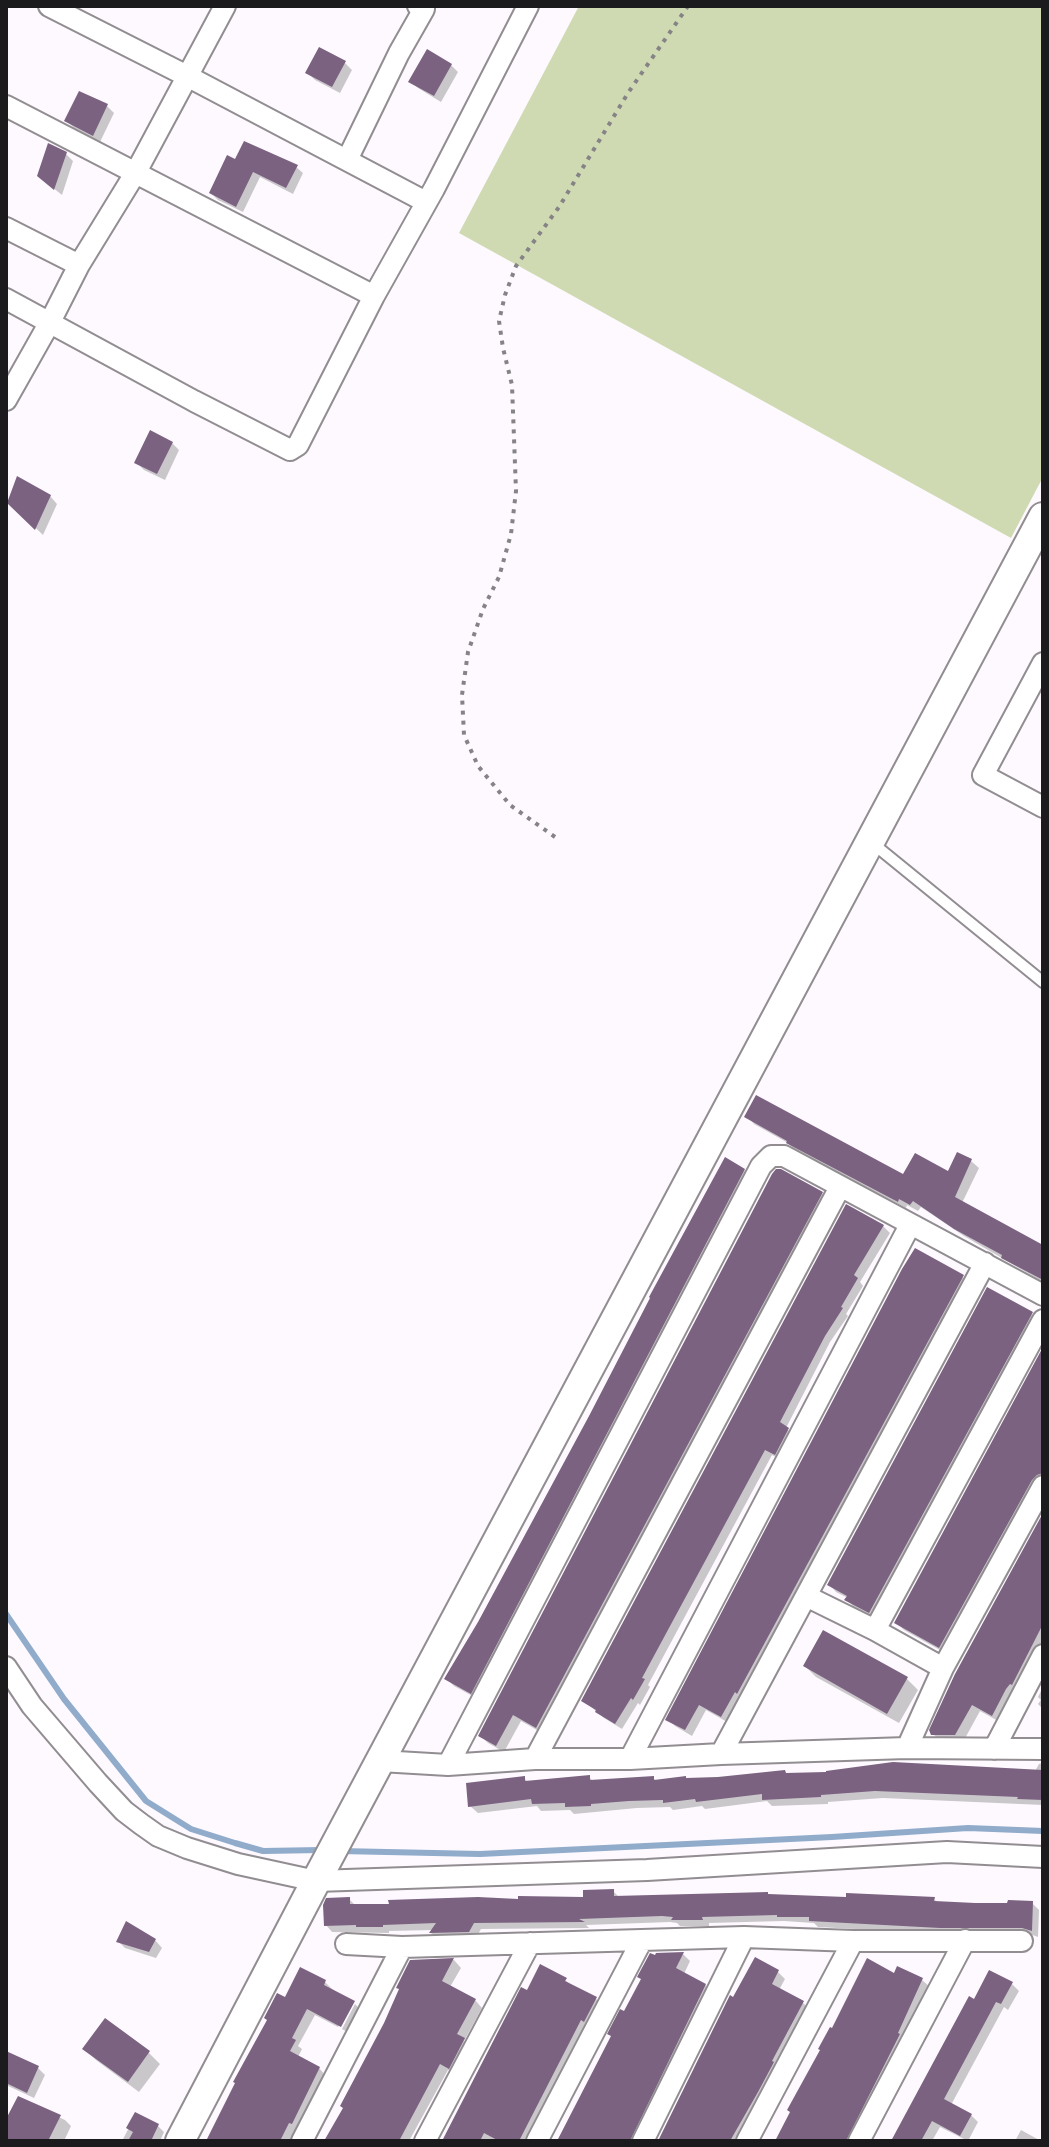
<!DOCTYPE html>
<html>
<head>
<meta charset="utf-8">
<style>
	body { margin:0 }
	#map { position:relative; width:1049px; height:2147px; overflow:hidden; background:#fdf9fe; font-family:Karla,sans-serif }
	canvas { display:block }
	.frame { position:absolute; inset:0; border:8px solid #1b1a1c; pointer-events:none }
</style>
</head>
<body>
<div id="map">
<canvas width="1049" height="2147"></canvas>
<div class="frame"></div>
</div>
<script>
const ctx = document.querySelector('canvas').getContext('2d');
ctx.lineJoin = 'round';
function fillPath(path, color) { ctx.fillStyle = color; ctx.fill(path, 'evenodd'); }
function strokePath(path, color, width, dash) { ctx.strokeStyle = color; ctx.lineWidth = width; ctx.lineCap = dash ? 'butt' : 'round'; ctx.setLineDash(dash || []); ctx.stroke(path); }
fillPath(new Path2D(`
	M 579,6 L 1043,6 L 1043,477 L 1011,538 L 459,233 Z`), '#cfdab3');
fillPath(new Path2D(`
	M 345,63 L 352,70 L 340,93 L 315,80 L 308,73 Z
	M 451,65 L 458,72 L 441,102 L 418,88 L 411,81 Z
	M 107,106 L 114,113 L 100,142 L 74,128 L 67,121 Z
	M 66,154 L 73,161 L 62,195 L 47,183 Z
	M 236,162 L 296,167 L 303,173 L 293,194 L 260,177 L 243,212 L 218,200 L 211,193 Z
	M 172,443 L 179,450 L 165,480 L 144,470 L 137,463 Z
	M 50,496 L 57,504 L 43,535 L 9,502 Z
	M 747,1116 L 904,1176 L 948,1173 L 958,1154 L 971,1161 L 979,1168 L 962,1203 L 1043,1246 L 1043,1282 L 964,1236 L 921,1207 L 918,1211 L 907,1205 L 906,1208 L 795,1150 L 788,1143 L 754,1124 Z
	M 744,1170 L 751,1177 L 478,1699 L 454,1686 L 447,1679 Z
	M 822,1193 L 829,1201 L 544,1734 L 521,1721 L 504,1752 L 488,1743 L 480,1735 Z
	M 883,1226 L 890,1233 L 860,1282 L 863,1286 L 846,1314 L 848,1316 L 830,1342 L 786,1428 L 794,1436 L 781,1460 L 772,1455 L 648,1685 L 650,1687 L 640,1705 L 638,1703 L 622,1729 L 604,1718 L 583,1700 Z
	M 962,1277 L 970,1284 L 729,1723 L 706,1710 L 692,1736 L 675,1726 L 668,1719 Z
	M 1031,1314 L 1039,1321 L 877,1618 L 854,1607 L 847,1600 L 848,1598 L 836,1592 L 829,1584 Z
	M 1043,1350 L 1043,1484 L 947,1654 L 904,1630 L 896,1622 Z
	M 1043,1517 L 1043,1653 L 1000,1722 L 980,1711 L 963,1742 L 941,1742 L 933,1734 Z
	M 805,1666 L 907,1679 L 918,1690 L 899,1723 L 816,1677 Z
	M 1043,1687 L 1043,1709 L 1038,1704 L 1041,1700 L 1038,1697 Z
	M 1043,1763 L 1043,1805 L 883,1798 L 828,1802 L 828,1804 L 772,1806 L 767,1801 L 705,1809 L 702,1806 L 673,1810 L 670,1807 L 637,1808 L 574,1814 L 570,1810 L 541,1811 L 537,1806 L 478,1813 L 470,1806 L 524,1778 L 528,1782 L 589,1777 L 593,1781 L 653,1778 L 657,1781 L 788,1775 L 1035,1771 L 1039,1764 Z
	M 613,1891 L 620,1898 L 769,1896 L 934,1899 L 938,1903 L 1032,1903 L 1039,1910 L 1038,1937 L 1030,1934 L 948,1934 L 818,1927 L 814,1923 L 784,1921 L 709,1923 L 709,1926 L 680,1926 L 677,1923 L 670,1922 L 586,1925 L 589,1928 L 481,1929 L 476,1938 L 438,1939 L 431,1933 L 434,1930 L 389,1931 L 389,1933 L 332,1932 L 326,1925 L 349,1899 L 356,1906 L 585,1900 Z
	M 155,1940 L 162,1948 L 156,1958 L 125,1948 L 118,1941 Z
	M 683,1954 L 690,1961 L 684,1974 L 705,1985 L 713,1992 L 639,2141 L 559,2141 L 657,1955 Z
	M 454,1960 L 461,1968 L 450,1987 L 475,2000 L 482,2008 L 464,2041 L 471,2047 L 457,2075 L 448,2070 L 409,2141 L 327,2141 L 385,2024 L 411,1962 Z
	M 778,1972 L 785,1979 L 779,1990 L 803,2003 L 811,2010 L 742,2141 L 660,2141 L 733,2000 Z
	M 895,1975 L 922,1980 L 930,1987 L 856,2141 L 777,2141 Z
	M 565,1980 L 572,1986 L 596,1999 L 604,2006 L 530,2141 L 443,2141 L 528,1993 Z
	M 325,1982 L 332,1989 L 352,2002 L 338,2027 L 315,2015 L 298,2046 L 302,2049 L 298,2057 L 319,2068 L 326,2076 L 299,2130 L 297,2129 L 291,2141 L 208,2141 L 285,2000 Z
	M 1012,1984 L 1019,1991 L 1008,2010 L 1004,2007 L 951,2105 L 971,2115 L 978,2122 L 968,2141 L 940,2127 L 932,2141 L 893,2141 L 975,2002 Z
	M 355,2004 L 361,2010 L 349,2033 L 342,2029 Z
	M 106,2021 L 149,2053 L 160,2064 L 139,2092 L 96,2060 L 85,2049 Z
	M 6,2053 L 38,2068 L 45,2075 L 34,2098 L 6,2085 Z
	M 19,2099 L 65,2120 L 71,2126 L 64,2141 L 6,2141 L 6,2124 Z
	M 136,2114 L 158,2126 L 164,2132 L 160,2141 L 122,2141 Z
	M 1021,2130 L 1041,2141 L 1015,2141 Z`), '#0003');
strokePath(new Path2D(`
	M 6,1614 L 64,1699 L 146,1801 L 191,1829 L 235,1843 L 263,1851 L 321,1850
	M 340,1851 L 480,1854 L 832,1837 L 968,1828 L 1043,1831`), '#91abcb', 6);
fillPath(new Path2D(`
	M 319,47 L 346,61 L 332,87 L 305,73 Z
	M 427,49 L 452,64 L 434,96 L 408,82 Z
	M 79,91 L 108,104 L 93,136 L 64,121 Z
	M 244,141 L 298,165 L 286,188 L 253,172 L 236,207 L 209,193 L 227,155 L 235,159 Z
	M 48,143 L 67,152 L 54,190 L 37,176 Z
	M 150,430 L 173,442 L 157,474 L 134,463 Z
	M 17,476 L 51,495 L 35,530 L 7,503 Z
	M 756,1095 L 903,1174 L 915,1153 L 948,1171 L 957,1152 L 972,1159 L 955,1197 L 1043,1245 L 1043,1280 L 1001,1258 L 1002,1255 L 954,1229 L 913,1201 L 910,1205 L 899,1199 L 898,1202 L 786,1143 L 787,1141 L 744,1117 Z
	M 725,1157 L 745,1169 L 471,1694 L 444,1679 L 478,1622 L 589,1416 L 650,1298 L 649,1297 Z
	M 776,1169 L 781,1169 L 823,1192 L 536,1728 L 513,1715 L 496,1746 L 478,1736 L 772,1174 Z
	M 846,1204 L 884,1225 L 854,1275 L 858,1278 L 841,1307 L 843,1308 L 825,1336 L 780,1422 L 789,1428 L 775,1455 L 765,1450 L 642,1678 L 645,1679 L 633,1700 L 631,1698 L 615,1724 L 595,1712 L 596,1710 L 581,1701 Z
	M 915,1248 L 964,1275 L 737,1694 L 735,1692 L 721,1717 L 699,1705 L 685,1730 L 665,1720 L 902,1269 Z
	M 987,1287 L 1033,1312 L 869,1613 L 844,1600 L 847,1596 L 827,1585 Z
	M 1043,1347 L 1043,1473 L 1037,1475 L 1032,1480 L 939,1648 L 894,1623 Z
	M 1043,1513 L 1043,1624 L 1012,1685 L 1010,1684 L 1006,1689 L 992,1716 L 972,1705 L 955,1735 L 931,1735 L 929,1730 L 955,1674 Z
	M 823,1630 L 908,1677 L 887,1714 L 803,1666 Z
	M 893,1762 L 1043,1770 L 1043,1800 L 1017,1799 L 1018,1797 L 875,1791 L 821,1795 L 821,1797 L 762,1800 L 762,1794 L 696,1802 L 695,1799 L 663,1803 L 663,1800 L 629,1801 L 591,1804 L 591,1806 L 565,1807 L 565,1803 L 532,1804 L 531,1799 L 468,1807 L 466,1783 L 525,1776 L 525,1781 L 590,1775 L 590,1780 L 654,1776 L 654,1780 L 686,1776 L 686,1778 L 718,1777 L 785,1770 L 786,1773 L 826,1772 L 826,1771 Z
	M 614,1889 L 614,1896 L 768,1892 L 768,1894 L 846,1897 L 846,1893 L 935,1897 L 934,1901 L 975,1903 L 1007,1903 L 1008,1900 L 1033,1901 L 1032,1931 L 1022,1928 L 940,1928 L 809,1921 L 809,1917 L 777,1917 L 777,1915 L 702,1917 L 703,1920 L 671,1920 L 673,1917 L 662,1916 L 579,1919 L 585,1922 L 474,1923 L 469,1932 L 429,1933 L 436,1923 L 383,1925 L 383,1927 L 356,1927 L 356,1925 L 324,1926 L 323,1905 L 326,1898 L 350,1897 L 350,1904 L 389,1904 L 388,1900 L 478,1897 L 518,1899 L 518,1896 L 583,1897 L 583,1890 Z
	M 126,1921 L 156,1939 L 149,1952 L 116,1942 Z
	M 684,1952 L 676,1968 L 706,1984 L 630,2141 L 557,2141 L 611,2036 L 607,2034 L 620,2009 L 624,2011 L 641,1979 L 637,1977 L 650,1953 L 655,1955 L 656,1953 Z
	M 755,1957 L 779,1970 L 772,1984 L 804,2001 L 772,2061 L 774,2062 L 758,2092 L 730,2141 L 658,2141 L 730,1995 L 733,1997 Z
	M 454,1958 L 442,1981 L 476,1999 L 457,2034 L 465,2038 L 449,2069 L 440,2064 L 399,2141 L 324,2141 L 343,2108 L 340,2106 L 384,2023 L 399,1989 L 396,1988 L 410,1960 Z
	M 867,1958 L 894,1973 L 897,1966 L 923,1978 L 898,2033 L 900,2034 L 846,2141 L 775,2141 L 790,2112 L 787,2110 L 820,2050 L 818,2049 L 830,2027 L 832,2028 Z
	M 540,1964 L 567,1978 L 565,1981 L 597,1997 L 584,2022 L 581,2020 L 519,2141 L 499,2141 L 484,2133 L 480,2141 L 442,2141 L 521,1987 L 527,1990 Z
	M 300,1967 L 326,1980 L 324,1985 L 355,2001 L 341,2027 L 307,2009 L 292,2038 L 296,2040 L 290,2051 L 320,2067 L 292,2124 L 289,2123 L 280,2141 L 206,2141 L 235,2083 L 233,2082 L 267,2020 L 264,2018 L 277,1993 L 285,1997 Z
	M 989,1970 L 1013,1982 L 1001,2004 L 996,2002 L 944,2099 L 972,2114 L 960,2136 L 932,2121 L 921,2141 L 891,2141 L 969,1996 L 974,1999 Z
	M 105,2018 L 150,2051 L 128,2082 L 82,2049 Z
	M 6,2051 L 39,2066 L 27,2093 L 6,2083 Z
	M 18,2096 L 61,2115 L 48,2141 L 6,2141 L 6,2119 Z
	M 135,2112 L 159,2124 L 151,2141 L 128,2141 L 133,2132 L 126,2128 Z`), '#7a6280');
const lane = new Path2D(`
	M 871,842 L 1043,982`);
const street = new Path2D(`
	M 49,6 L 187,76 L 426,202
	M 6,106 L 374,296 L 434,189 L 528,6
	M 347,160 L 399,53 L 424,9 L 418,6
	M 6,228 L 79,265
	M 6,299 L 194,401 L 290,450 L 298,445 L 374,296
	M 6,400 L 50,322 L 79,265 L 136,172 L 225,6
	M 1043,663 L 983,775 L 1043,807
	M 806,1596 L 875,1630 L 943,1668
	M 875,1630 L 1043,1320
	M 6,1667 L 32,1706 L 98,1783 L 124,1811 L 141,1824 L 158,1836 L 187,1848 L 238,1864 L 316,1881 L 647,1870 L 947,1852 L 1043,1857
	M 907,1748 L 943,1668 L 1043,1486
	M 994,1749 L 1043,1655
	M 721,1754 L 985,1263
	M 535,1759 L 840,1187
	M 630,1759 L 910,1225
	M 380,1761 L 448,1765 L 535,1759 L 630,1759 L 721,1754 L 907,1748 L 1043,1749
	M 448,1765 L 761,1166 L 771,1156 L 784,1156 L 1043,1295
	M 346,1944 L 402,1947 L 744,1937 L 853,1941 L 1022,1941
	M 302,2141 L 402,1947
	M 425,2141 L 530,1943
	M 537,2141 L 642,1940
	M 643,2141 L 744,1937
	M 747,2141 L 853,1941
	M 859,2141 L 965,1940`);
const secondary = new Path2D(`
	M 180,2141 L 316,1881 L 1043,517`);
strokePath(lane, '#918d91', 14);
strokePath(street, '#918d91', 24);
strokePath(secondary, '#918d91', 32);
strokePath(new Path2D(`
	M 555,837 L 510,805 L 478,766 L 464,735 L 462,695 L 468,652 L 483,609 L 499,577 L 511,534 L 516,491 L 512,385 L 503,348 L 499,321 L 505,295 L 516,266 L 559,207 L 628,93 L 688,6`), '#858386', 4, [4, 6]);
strokePath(lane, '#fff', 10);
strokePath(street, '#fff', 20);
strokePath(secondary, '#fff', 28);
</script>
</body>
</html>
